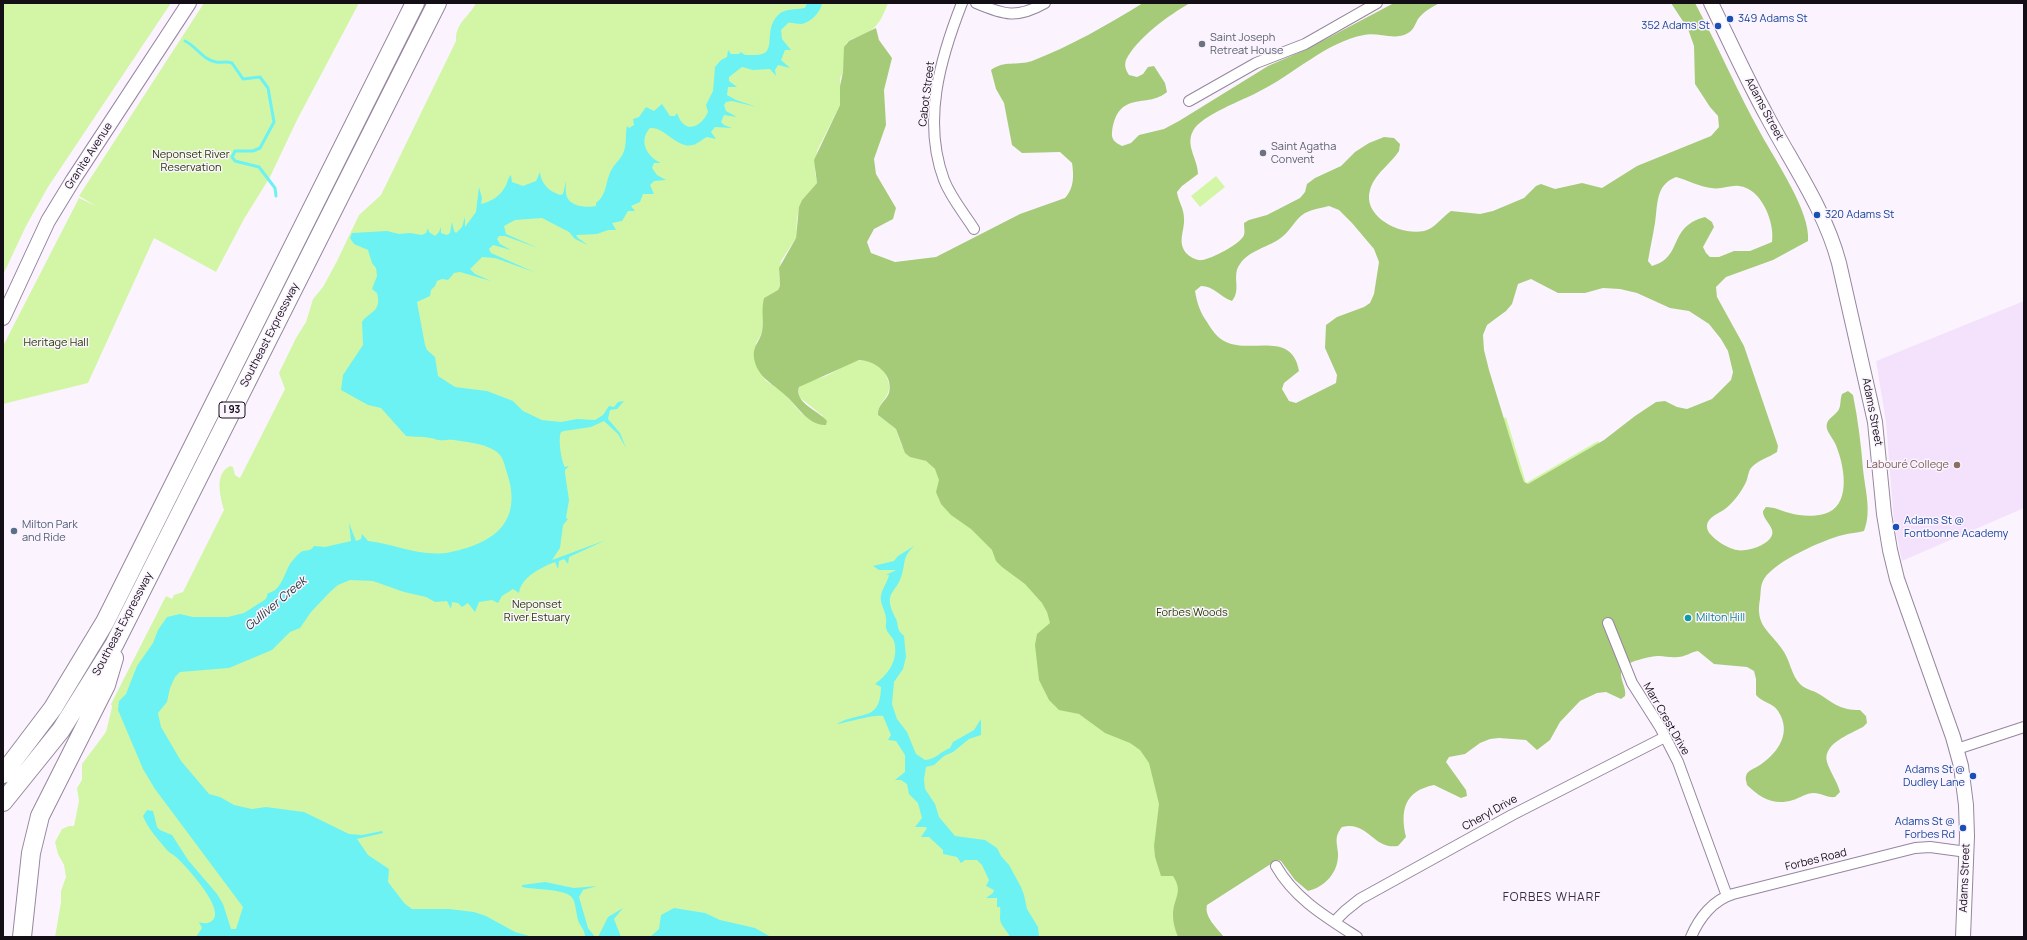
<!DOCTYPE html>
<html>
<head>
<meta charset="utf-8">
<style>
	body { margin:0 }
	#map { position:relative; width:2027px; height:940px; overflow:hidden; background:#fbf4ff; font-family:Manrope,sans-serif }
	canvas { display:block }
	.frame { position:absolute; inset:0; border:4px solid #140e17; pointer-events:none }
</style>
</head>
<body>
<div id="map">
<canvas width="2027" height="940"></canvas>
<div class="frame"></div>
</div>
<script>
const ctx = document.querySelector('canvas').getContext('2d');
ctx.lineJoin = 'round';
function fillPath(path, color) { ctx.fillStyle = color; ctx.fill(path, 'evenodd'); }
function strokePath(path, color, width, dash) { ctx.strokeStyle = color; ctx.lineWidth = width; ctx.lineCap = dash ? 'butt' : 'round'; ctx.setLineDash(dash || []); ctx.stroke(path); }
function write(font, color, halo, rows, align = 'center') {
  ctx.font = font + ' Manrope,sans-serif'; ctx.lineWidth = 3; ctx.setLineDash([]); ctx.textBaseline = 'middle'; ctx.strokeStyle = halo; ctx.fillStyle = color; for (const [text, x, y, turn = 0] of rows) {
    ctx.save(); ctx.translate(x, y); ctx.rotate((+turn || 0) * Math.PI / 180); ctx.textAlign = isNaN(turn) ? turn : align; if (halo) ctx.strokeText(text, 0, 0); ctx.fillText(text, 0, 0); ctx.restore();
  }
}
fillPath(new Path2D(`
	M 2024,301 L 2024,508 L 1902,561 L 1894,523 L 1886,422 L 1876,361 Z`), '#f4e2fd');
fillPath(new Path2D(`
	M 3,3 L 171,3 L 48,187 L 26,226 L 3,275 Z
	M 204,3 L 359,3 L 297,120 L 270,177 L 244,219 L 216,272 L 154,238 L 88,383 L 3,404 L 3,346 L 79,198 L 96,206 L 79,196 Z
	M 476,3 L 888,3 C 882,19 877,30 860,36 C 855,38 850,39 846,44 L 843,72 L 840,79 L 840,105 L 817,151 L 815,172 L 817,183 L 802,200 L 797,218 L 796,238 L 781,261 L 779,274 L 780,286 L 778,290 L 764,298 L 762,333 L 756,343 L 765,380 L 784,393 L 801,413 L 819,425 L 823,416 L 799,397 L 799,387 C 807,380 819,379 828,375 C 845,366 857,354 876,364 C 883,368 887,376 889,384 C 891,397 877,403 878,415 L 896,429 L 902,446 L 915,458 L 926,461 L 935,469 L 1307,523 L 1506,417 L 1526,483 L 1598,441 L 1630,506 L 1465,740 L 1174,925 L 1178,937 L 55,937 L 61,902 L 61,891 L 66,877 L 64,865 L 58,854 L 55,842 L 62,829 L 69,826 L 74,826 L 79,801 L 77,788 L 82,780 L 82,764 L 106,732 L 112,707 L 111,704 L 166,596 L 172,599 L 174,595 L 183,592 L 224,510 C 220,496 214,474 230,466 L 233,467 L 235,475 L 240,478 L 285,389 L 279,373 L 296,338 L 306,322 L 313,299 L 323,287 L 337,261 L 359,215 L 381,195 L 456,41 C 455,23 469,17 476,3 Z
	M 1216,176 L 1225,187 L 1200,207 L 1191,196 Z`), '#d2f6a6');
fillPath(new Path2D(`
	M 1143,3 L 1190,3 C 1169,15 1137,38 1126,60 C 1124,66 1126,70 1129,75 L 1137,77 L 1143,74 L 1148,67 L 1154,66 L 1165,83 L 1167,92 C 1147,109 1118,89 1112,132 C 1111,140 1116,143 1122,146 L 1131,143 L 1139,135 L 1164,129 L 1179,121 L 1268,66 L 1307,49 L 1394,3 L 1440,3 C 1432,7 1424,11 1418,19 C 1415,24 1414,30 1408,33 C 1395,41 1378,32 1364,35 C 1326,42 1293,75 1260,91 C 1244,100 1201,115 1193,131 C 1185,146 1198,159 1198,174 L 1182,186 L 1177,192 C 1178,201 1184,208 1184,218 C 1185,231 1177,241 1186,253 C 1190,257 1197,261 1202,260 C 1211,259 1241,244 1244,235 C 1245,232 1244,227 1244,223 L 1249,220 L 1267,215 L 1300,198 L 1305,192 L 1307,184 L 1315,178 L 1341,166 L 1355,152 L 1369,143 L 1384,137 L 1394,138 L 1400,144 L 1399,151 C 1390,165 1375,173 1370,190 C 1362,217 1401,236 1424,231 C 1434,229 1442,217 1451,211 L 1480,214 L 1493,211 L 1524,198 L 1536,186 L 1541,184 L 1555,189 L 1582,183 L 1602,188 L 1637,166 L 1711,136 L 1719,127 L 1718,116 L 1710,107 L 1695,84 L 1694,46 L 1688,29 L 1671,3 L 1695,3 C 1718,46 1737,91 1761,134 C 1775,160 1811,212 1808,241 L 1773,260 L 1726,277 L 1716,287 L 1717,297 L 1744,346 L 1778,446 L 1777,452 C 1768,458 1758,460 1751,468 C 1748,472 1748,478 1746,482 C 1742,491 1733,503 1725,509 C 1718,514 1707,517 1707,527 C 1707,536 1728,549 1737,550 C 1746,552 1768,546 1772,535 C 1775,527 1762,519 1763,511 L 1766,507 C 1775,507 1781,511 1790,513 C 1799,516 1814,517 1824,514 C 1851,507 1845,469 1837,448 C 1835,441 1829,435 1827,429 C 1825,418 1835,417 1839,409 C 1841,405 1840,399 1842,394 L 1848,391 L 1853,395 C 1858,420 1861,444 1863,469 C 1865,490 1872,511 1864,531 C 1857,533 1850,533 1843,535 C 1823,540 1775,561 1764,579 C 1760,586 1761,592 1760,599 C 1755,626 1769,630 1782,649 C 1790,659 1791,675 1800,684 C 1806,690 1813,690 1819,694 C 1835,704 1840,710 1860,710 L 1866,716 L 1867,723 L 1863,727 C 1850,734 1822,744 1827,762 C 1830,772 1837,781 1840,792 L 1835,797 C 1827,798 1821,793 1814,793 C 1806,793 1800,798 1793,800 C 1774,806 1760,798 1747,785 C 1747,783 1745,779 1746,776 C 1747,770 1756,768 1760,765 C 1779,752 1792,732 1778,711 C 1773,703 1763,703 1756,695 L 1756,679 L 1754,671 L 1747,667 L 1714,664 L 1698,651 C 1691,652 1685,657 1678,657 C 1671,658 1665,656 1659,656 C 1651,656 1625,662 1622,669 C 1618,677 1627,688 1625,696 L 1621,699 L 1606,692 L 1597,693 L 1580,701 L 1560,722 L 1550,740 L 1537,750 L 1526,740 L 1499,738 L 1490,739 L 1480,743 L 1465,754 L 1449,757 L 1446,762 L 1466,790 L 1467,796 L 1461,798 L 1434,785 C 1404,791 1400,811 1406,837 L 1398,846 C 1373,850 1368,820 1342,827 C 1334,837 1337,842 1338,853 C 1339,872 1325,887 1308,891 L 1295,880 L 1281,861 L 1277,860 L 1207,905 C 1204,917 1217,928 1224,937 L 1178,937 C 1175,930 1173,923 1173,915 C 1173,898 1184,893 1173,876 L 1161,876 L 1155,857 L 1154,846 L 1159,804 L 1149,763 L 1140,750 L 1130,743 L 1105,733 L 1079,714 L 1059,710 L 1049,700 L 1039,680 L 1035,645 L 1037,634 L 1050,623 L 1047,612 L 1042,603 L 1025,584 L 1002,567 L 996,561 L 992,550 L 971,529 L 951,515 L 941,504 L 936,492 L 939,480 L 935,469 L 926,461 L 910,457 L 905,453 L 896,429 L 878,415 C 877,405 886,401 889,393 C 894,374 874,360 859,360 L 799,387 C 794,403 818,410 827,421 L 826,425 C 808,426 797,405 785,395 C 772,383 757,377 754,358 C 752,347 760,341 762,332 C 764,321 761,309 764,298 L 778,290 L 780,286 L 779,268 L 796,238 L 799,207 L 802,200 L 817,183 L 814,160 L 840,105 L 840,86 L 843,72 L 844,47 L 849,41 L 876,28 L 879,40 L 892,58 L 884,90 L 886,125 L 874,159 L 876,174 L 896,208 L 893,219 L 874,229 L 867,242 L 871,253 L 895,262 L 936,257 L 1020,214 L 1065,198 C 1074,188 1074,176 1072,163 L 1060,152 L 1022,153 L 1012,145 L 1004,103 L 996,89 L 991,70 C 1004,60 1017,66 1032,61 C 1071,46 1107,25 1143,3 ZM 1676,177 C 1687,180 1700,187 1711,188 C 1721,190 1730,185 1739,186 C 1761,188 1775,222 1772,242 L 1750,251 L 1734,251 L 1719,257 L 1710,257 L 1706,253 L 1703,247 L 1714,227 L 1712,222 L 1705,217 C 1667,227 1684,257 1652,266 L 1648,261 C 1650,248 1653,236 1655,223 C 1658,205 1655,185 1676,177 ZM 1329,206 L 1339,210 L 1352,223 L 1374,249 L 1379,262 L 1374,294 L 1370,303 L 1364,307 L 1337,317 L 1326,325 L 1325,348 L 1337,375 L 1336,383 L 1296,403 L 1289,401 L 1282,389 L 1284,383 L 1299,371 C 1292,330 1251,354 1226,342 C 1217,338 1212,330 1207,322 C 1200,312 1197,303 1195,291 L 1201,286 C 1214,286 1220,297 1232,301 C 1242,289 1231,276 1240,264 C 1249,250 1270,247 1282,237 C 1291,230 1295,219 1305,213 C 1313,209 1321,208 1329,206 ZM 1531,279 L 1558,293 L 1585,293 L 1603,288 L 1620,289 L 1637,293 L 1670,308 L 1689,311 L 1709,324 L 1721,339 L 1728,351 L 1733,372 L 1731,380 L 1712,399 L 1687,409 L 1677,407 L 1665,401 L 1656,402 L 1635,416 L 1604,440 L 1528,484 L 1524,482 L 1520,471 L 1489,370 L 1484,350 L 1483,335 L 1487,325 L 1506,311 L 1512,304 L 1518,284 Z`), '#a6cb78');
fillPath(new Path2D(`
	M 807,3 L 822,3 C 821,12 810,23 801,24 C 796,24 792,22 788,23 L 781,30 L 782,39 L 791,50 L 785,50 L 781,60 L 790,68 L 778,65 L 775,70 L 776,76 L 770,69 L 753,70 L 742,67 L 729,77 L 729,81 L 737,87 L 728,87 L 727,95 L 736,100 L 757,107 L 732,101 L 726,102 L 724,105 L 726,111 L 737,117 L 724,115 L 721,122 L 724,125 L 732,128 L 715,127 L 711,132 L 716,139 L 707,137 C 702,139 698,144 693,145 C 677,149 664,126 650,128 C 638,141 647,157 661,163 L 654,163 L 652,168 L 657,175 L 666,180 L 654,181 L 650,185 L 654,194 L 643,194 L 640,202 L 631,206 L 635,211 L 628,211 L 622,221 L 612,223 L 616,230 L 608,230 L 597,234 L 576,235 L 578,238 L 588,245 L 575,239 L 569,232 L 542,218 L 515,220 L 504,226 L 506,234 L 538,248 L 505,236 L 499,236 L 497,239 L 500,244 L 511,250 L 493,245 L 489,249 L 491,253 L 534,272 L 495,258 L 482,257 L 470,269 L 475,274 L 491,281 L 460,272 L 454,273 L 448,280 L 442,279 L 437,281 L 435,286 L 431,290 L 430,296 L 417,302 L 425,345 L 427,350 L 435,357 L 438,376 L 455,387 L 487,391 L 513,401 L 523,411 L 542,420 L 561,422 L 577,419 L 595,420 L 603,415 L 609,406 L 614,407 L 618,402 L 624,401 L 617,409 L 610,410 L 608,419 L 620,433 L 626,448 L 618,434 L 604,421 L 591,427 L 564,431 L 561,432 C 558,438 561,461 565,467 L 569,466 L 565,470 L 565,473 L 569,500 L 566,518 L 568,519 L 563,525 L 560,548 L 552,560 L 606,540 L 569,557 L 568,564 L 564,559 L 559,561 L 558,569 L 555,562 C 542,567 521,577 519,593 L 513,589 L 502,596 L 498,603 L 492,600 L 479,602 L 475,612 L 468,603 L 462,607 L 458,603 L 452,602 L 451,609 L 447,601 L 435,602 L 426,597 L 404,592 L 373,581 L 350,580 L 338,585 L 330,592 L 311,612 L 300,628 L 290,632 L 272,650 L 229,668 L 180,672 L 175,677 L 170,688 L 167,702 L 158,713 L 161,727 L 181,761 L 209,794 L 220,797 L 234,805 L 252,809 L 266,807 L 304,812 L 349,834 L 362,835 L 382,831 L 383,833 L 357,839 L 368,855 L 389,869 L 388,882 L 405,904 L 412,909 L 449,909 L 474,912 L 486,916 L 515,932 L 533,937 L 196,937 L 202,928 L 199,922 C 204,924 209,924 213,920 C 225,908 185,865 176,857 C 173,854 169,853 166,849 C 158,839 148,829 143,816 L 147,810 L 153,811 L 157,827 L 160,830 L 172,835 L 188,860 L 217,894 L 223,904 L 231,929 L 236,929 L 243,907 L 155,789 L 143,769 L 118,710 L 119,701 L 126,694 L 137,666 L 153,643 L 158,630 L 167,617 L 180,614 L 193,617 L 228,617 L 244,613 L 266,599 L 268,593 C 281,591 284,574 290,564 C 293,560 299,552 303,551 C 308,550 311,551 314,546 L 325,547 L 351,541 L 349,523 L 356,541 L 361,539 L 362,534 L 368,541 C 396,544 422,558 451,552 C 495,543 523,521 507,473 C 504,464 504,456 494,450 C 482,443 466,442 454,440 C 449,439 443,441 439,440 C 436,440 433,438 430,438 C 422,436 414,437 406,436 L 381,408 L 368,405 L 341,390 L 343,375 L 363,345 L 362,322 C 369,311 382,313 377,293 L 372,289 L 377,276 L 376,268 L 372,263 L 368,250 L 354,244 L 350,238 L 352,233 L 387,231 L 399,234 L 410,233 L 422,235 L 426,233 L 428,228 L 429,232 L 435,236 L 439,232 L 441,227 L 441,233 L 447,235 L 450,233 L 452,222 L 454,231 L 456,233 L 462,227 L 465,217 L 465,227 L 476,212 L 479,187 L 482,198 L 481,204 C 491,202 500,196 505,187 C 508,183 507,179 511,175 L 512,182 L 523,186 L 536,181 L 540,172 C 541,184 549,191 560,195 L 563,194 L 566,181 C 566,186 565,192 567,197 C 571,207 588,208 596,206 L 596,203 C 608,194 605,180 612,169 C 615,163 622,158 624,151 C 627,142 625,135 627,126 L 629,128 L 634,125 L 633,119 L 639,117 L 646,107 L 654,111 L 662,104 L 670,116 L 675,116 L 677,113 C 684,134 700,129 708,112 L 706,105 L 713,91 L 715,67 L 721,60 L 727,57 L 728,50 L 731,54 L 739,54 L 741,52 C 745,56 746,55 752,55 C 781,57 761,32 778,15 C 785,8 795,10 805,8 Z
	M 914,546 C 902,558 906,561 902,574 C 897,594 882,591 895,617 C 900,626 895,628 904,636 L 906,657 L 903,669 L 894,682 L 892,704 L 897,719 L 907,732 L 916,754 L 925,760 C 935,760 941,751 950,748 L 953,742 L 974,730 L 981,719 L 981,735 L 969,739 L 953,752 L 944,756 L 934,765 L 926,767 L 924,779 L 925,789 L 935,804 L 939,817 L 955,836 L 985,840 L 997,848 L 1001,856 L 1009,865 L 1021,887 L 1024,895 L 1027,909 L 1038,927 L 1039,937 L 1010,937 C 1008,932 1003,928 1001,923 C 999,918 1001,913 1000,907 L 997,907 L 997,898 L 986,898 L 993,893 L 994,890 L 986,886 L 989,880 L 982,865 L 977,860 L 965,860 L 961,863 L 957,857 L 943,854 L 943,850 L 929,837 L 921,837 L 927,828 L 925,827 L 915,827 L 922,818 L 918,803 L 909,794 L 907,784 L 901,780 L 895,780 L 905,772 L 905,755 L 896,741 L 888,740 L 891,735 L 883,716 C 875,714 848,722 837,724 C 861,710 880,723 881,687 L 875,684 C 889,674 899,659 894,641 C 892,636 887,633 886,628 C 885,625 887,622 886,619 C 886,613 882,607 881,601 C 879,592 888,582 889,575 L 886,575 L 896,570 L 879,570 L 873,566 L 894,561 L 898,556 Z
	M 545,882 L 574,888 L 597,886 L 583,890 L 579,897 L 588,928 L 595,937 L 585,937 C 585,929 580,927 578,920 C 576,913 576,905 573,899 C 568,888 533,890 522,887 L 522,885 Z
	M 623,908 L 614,919 L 621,937 L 598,937 L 608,917 Z
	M 674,908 L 705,913 L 720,920 L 755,928 L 771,937 L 650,937 L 659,929 L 661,915 Z`), '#6cf2f3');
strokePath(new Path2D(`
	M 185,41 C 196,46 203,60 216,62 C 221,63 226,61 232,63 L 243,79 L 260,77 L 268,88 L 274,122 L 260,148 L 253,151 L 235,151 L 232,157 L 235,161 L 259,167 L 275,188 L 276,196`), '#6cf2f3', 3);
const minor = new Path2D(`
	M 962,3 C 940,59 922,121 944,180 C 951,198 964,213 974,229
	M 976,3 C 1004,15 1017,19 1045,3
	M 1189,101 L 1256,63 L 1305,44 L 1377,3
	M 1608,623 L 1632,683 L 1660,727 L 1678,762 L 1727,896
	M 1957,749 L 2024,727
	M 1276,866 C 1295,899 1326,917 1357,937
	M 1334,922 L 1345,911 L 1360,899 L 1512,815 L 1665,737
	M 1691,937 C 1699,918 1713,900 1733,894 L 1915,848 L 1930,847 L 1967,852`);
const secondary = new Path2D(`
	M 1711,3 C 1730,42 1747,80 1768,118 C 1793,165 1825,210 1839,263 L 1875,422 L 1884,514 L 1890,550 L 1897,579 L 1953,737 L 1961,766 L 1966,805 L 1967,836 L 1963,937
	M 3,318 L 48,221 L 73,180 L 189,3`);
const motorway = new Path2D(`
	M 3,774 L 53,708 L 105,622 L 415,3
	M 3,802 L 61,730 L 114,645 L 437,3
	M 22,937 L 31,853 L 40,816 L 106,685 L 114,658`);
strokePath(minor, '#96869f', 12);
strokePath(secondary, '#96869f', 16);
strokePath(motorway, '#96869f', 20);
strokePath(minor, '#fff', 10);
strokePath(secondary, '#fff', 14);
strokePath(motorway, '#fff', 18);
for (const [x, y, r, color] of [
	[1730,19,4,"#1a4fb4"],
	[1718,26,4,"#1a4fb4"],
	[1202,44,4,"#6b7280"],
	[1263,153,4,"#6b7280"],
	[1817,215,4,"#1a4fb4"],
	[1957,465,4,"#8d6e63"],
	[1896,527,4,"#1a4fb4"],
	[14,531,4,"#5c6f8a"],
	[1688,618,4,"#0f9aa8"],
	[1973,776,4,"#1a4fb4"],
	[1963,828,4,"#1a4fb4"]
]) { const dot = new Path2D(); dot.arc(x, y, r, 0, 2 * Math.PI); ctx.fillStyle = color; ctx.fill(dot); strokePath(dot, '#fbf4ff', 1.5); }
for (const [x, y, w] of [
	[232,410,26]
]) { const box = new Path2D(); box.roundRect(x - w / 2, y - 8, w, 16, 3); ctx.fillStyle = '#fbf4ff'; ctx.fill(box); strokePath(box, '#140e17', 1); }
write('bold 10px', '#140e17', null, [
	["I 93",232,410]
]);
write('11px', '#164399', '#fbf4ff', [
	["349 Adams St",1738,19],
	["352 Adams St",1710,26,"right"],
	["320 Adams St",1825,215],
	["Adams St @",1904,521],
	["Fontbonne Academy",1904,534],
	["Adams St @",1965,770,"right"],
	["Dudley Lane",1965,783,"right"],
	["Adams St @",1955,822,"right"],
	["Forbes Rd",1955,835,"right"]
], 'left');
write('11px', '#5b616d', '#fbf4ff', [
	["Saint Joseph",1210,38],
	["Retreat House",1210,51],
	["Saint Agatha",1271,147],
	["Convent",1271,160]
], 'left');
write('11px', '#140e17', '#fbf4ff', [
	["Cabot Street",927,94,-83],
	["Adams Street",1764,109,62],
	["Granite Avenue",89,156,-57],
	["Southeast Expressway",270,335,-63],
	["Adams Street",1872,412,79],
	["Southeast Expressway",123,624,-62],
	["Marr Crest Drive",1666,719,60],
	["Cheryl Drive",1490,813,-29],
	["Forbes Road",1816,860,-14],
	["Adams Street",1965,878,-88]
]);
write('11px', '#273c00', '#fbf4ff', [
	["Neponset River",191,155],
	["Reservation",191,168],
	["Heritage Hall",56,343],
	["Neponset",537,605],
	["River Estuary",537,618],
	["Forbes Woods",1192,613]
]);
write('11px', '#785e54', '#fbf4ff', [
	["Labouré College",1949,465]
], 'right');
write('11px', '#4e5e75', '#fbf4ff', [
	["Milton Park",22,525],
	["and Ride",22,538]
], 'left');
write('11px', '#0d838f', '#fbf4ff', [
	["Milton Hill",1696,618]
], 'left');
write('italic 12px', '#1b3333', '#fbf4ff', [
	["Gulliver Creek",276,604,-40]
]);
ctx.letterSpacing = '1px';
write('12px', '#392b40', '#fbf4ff', [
	["FORBES WHARF",1552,898]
]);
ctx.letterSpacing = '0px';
</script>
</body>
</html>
